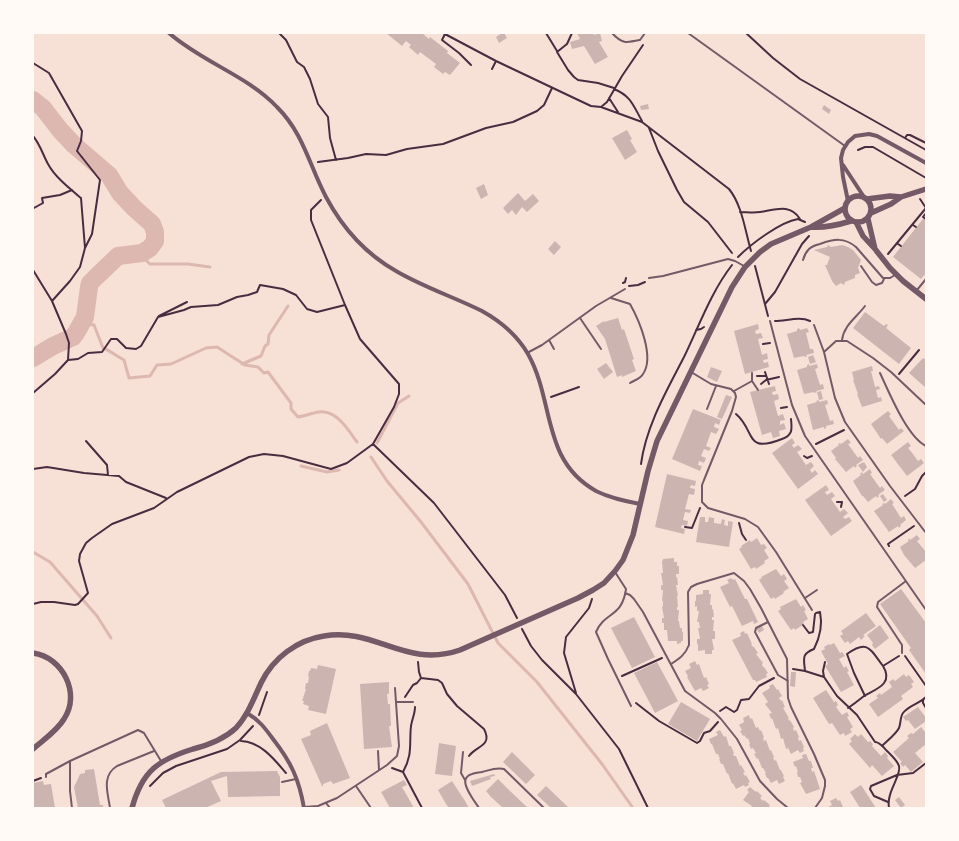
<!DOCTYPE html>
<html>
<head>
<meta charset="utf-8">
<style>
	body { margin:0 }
	#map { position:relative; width:959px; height:841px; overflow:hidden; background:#f7e1d7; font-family:"Nunito Sans",sans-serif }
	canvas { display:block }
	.frame { position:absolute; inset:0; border:34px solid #fffaf5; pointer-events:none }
</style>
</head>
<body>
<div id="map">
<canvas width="959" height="841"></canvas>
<div class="frame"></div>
</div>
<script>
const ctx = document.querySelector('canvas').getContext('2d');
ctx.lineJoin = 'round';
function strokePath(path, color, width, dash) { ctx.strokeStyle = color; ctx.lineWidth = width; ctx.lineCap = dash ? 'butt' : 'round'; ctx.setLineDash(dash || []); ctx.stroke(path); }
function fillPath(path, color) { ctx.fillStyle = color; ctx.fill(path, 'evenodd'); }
strokePath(new Path2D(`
	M 138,253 L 150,264 L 188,264 L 210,267
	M 82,323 L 94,325 L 103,348 C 111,351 116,356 124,360 L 129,378 L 150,376 L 157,365 L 171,364 L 206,348 L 217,347 L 245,365 L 258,367 L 264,373 L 268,372 L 291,403 L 291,409 L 298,417 C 305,416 312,413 319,412 C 337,410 348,430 357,442
	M 242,364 L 261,356 L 265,346 L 268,344 L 269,335 L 288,306
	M 377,443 L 398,403 L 409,396
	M 371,457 L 387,481 L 421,522 L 468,584 L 498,643 L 537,682 L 602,764 L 633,808
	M 301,466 L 327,472 L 339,470
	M 33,552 L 50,562 L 97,616 L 111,638`), '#dcb8b0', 3);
strokePath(new Path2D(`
	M 33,100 L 43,108 L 60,130 L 74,145 L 109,175 L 120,193 L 134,208 L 152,224 L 155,232 L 155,241 L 150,248 L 142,253 L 118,256 L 95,278 L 90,283 L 89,287 L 85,317 L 76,333 L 73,337 L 53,346 L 33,358`), '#dcb8b0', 18);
fillPath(new Path2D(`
	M 386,33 L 422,33 L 429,39 L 430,37 L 448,51 L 447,53 L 460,63 L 450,75 L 445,72 L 443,74 L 434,67 L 436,64 L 420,52 L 418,55 L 409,47 L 411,45 L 406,41 L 402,46 Z
	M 502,33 L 504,33 L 507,38 L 499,43 L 496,37 Z
	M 577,33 L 593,33 L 594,35 L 600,33 L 602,41 L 599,42 L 608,57 L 595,64 L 584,46 L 572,49 L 570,42 L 580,39 Z
	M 648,104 L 649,109 L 641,110 L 640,106 Z
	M 824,105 L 831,110 L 829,114 L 822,109 Z
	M 627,130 L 632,139 L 630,140 L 637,152 L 625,160 L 612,138 Z
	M 484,184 L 488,195 L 481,199 L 476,188 Z
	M 518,193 L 525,201 L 533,194 L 539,201 L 527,212 L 522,207 L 516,215 L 512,210 L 508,214 L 503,208 Z
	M 926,215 L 926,276 L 924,275 L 921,279 L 893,257 Z
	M 555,241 L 561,247 L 554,255 L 548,249 Z
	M 828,245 L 831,247 L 842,245 L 848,247 L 853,250 L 861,260 L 858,268 L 860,273 L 855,275 L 855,278 L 845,282 L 844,285 L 841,283 L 836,286 L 832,281 L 825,265 L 827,265 L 830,257 L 814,250 L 827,247 Z
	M 865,312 L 884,326 L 886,324 L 888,325 L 886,328 L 911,348 L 899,364 L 853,328 Z
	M 618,318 L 622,330 L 624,329 L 634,359 L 632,360 L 636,371 L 622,377 L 622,375 L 617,377 L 605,339 L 596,326 L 604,321 L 604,322 Z
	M 758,324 L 759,329 L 755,331 L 756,334 L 761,333 L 763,338 L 758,339 L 762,355 L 767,353 L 768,359 L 763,360 L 764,363 L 768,362 L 769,367 L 745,374 L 734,331 Z
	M 799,328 L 800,330 L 807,328 L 809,332 L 806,333 L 810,349 L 813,349 L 814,353 L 806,355 L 807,357 L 805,357 L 804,356 L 794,358 L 787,334 L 797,331 L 797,329 Z
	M 813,355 L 816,362 L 810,364 L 808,357 Z
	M 923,358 L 926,360 L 926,388 L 909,373 Z
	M 606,363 L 613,372 L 604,379 L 597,369 Z
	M 809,364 L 809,366 L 817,364 L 818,368 L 815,369 L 820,385 L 823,384 L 824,389 L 816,391 L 817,392 L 814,393 L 814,392 L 804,394 L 797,370 L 807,367 L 807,365 Z
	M 872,366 L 873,371 L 871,371 L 875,387 L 879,386 L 880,389 L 876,390 L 878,398 L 881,397 L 882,401 L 862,407 L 857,394 L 858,394 L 853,380 L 854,380 L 852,372 Z
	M 711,367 L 722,371 L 717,382 L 707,377 Z
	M 775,386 L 776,391 L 772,392 L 773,395 L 778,394 L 779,399 L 774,401 L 778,416 L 783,414 L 785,420 L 780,421 L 780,425 L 784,423 L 786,429 L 779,431 L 780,436 L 773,438 L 771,432 L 762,435 L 750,392 Z
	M 821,391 L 823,399 L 819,400 L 817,392 Z
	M 726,395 L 732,397 L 722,419 L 717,417 Z
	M 819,400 L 819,402 L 827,400 L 828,404 L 825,405 L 830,421 L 833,420 L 834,424 L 826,426 L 826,428 L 824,429 L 824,427 L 813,430 L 807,405 L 817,402 L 816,401 Z
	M 693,409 L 721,420 L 719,425 L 715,423 L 714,427 L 719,429 L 716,434 L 711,432 L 706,446 L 711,448 L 709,451 L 704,449 L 701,456 L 706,458 L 704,463 L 699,461 L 698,465 L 702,466 L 700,471 L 672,459 Z
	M 888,411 L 891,414 L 889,416 L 899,430 L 901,428 L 904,431 L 887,444 L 882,438 L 881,439 L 871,424 Z
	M 792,438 L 795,443 L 792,445 L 794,448 L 798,445 L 802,449 L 797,452 L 806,465 L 811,462 L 814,466 L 810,470 L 812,473 L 815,470 L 818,474 L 798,489 L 772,453 Z
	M 848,439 L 851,443 L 848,444 L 858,458 L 860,456 L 863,460 L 856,465 L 857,466 L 855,468 L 854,466 L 846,472 L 835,459 L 836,458 L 831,451 L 839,445 L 838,444 L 840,443 L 841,444 Z
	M 908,442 L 911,446 L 908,448 L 913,454 L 918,461 L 921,459 L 924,463 L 907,476 L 891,455 Z
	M 864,462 L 867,467 L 863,472 L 858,465 Z
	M 870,469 L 872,473 L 870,474 L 880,488 L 882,486 L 885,490 L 878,495 L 879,496 L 877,498 L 876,496 L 868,502 L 863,496 L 862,496 L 853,481 L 861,475 L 860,474 L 862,472 L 863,474 Z
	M 667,474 L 696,481 L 695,486 L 691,485 L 690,488 L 695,489 L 694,495 L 689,494 L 685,509 L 691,510 L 690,513 L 685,512 L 683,520 L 688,521 L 687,526 L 682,525 L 681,528 L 685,529 L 684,534 L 655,527 Z
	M 826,485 L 829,490 L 825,492 L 827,495 L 832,492 L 835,496 L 831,499 L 840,512 L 844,509 L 848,513 L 843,517 L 845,519 L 849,517 L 852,521 L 831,536 L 805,500 Z
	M 883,494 L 887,500 L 884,502 L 880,496 Z
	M 891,499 L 894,503 L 892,504 L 901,518 L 904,516 L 906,520 L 900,525 L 901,526 L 899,528 L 898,526 L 889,532 L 874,511 L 883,505 L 882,504 L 884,503 L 885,504 Z
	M 700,517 L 705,517 L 705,522 L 708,522 L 709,517 L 714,518 L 714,523 L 721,524 L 722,519 L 725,520 L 724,525 L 728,526 L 728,521 L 733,522 L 729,547 L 696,542 Z
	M 917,535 L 920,539 L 917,541 L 926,552 L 926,560 L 915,568 L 904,555 L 900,547 L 909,541 L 908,540 L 909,538 L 910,540 Z
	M 757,538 L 761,545 L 764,544 L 767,548 L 764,550 L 769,558 L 764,561 L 765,563 L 756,569 L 755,567 L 751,569 L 739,549 L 742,547 L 741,546 L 750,540 L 751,542 Z
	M 674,558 L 674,562 L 677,562 L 677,566 L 679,566 L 679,574 L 676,574 L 676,577 L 677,577 L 678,585 L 676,585 L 678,596 L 677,596 L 678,607 L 677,607 L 677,610 L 679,610 L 678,621 L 679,621 L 680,628 L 682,628 L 682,632 L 683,632 L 683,641 L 681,641 L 681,643 L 677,644 L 677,641 L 668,641 L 667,630 L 664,630 L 664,623 L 662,623 L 662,618 L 664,618 L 662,607 L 663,606 L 663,601 L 662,601 L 663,590 L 661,590 L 661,585 L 663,585 L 661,573 L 663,573 L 662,562 L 663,559 Z
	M 776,569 L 781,576 L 784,574 L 787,579 L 784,581 L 789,588 L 783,592 L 784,593 L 775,599 L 774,597 L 771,599 L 759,580 L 762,578 L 761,577 Z
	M 731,578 L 733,580 L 735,579 L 745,599 L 747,599 L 758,622 L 754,624 L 753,621 L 742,626 L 732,606 L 730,607 L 720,587 L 729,583 L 727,580 Z
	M 901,589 L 926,623 L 926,674 L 909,650 L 911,648 L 880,604 Z
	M 703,590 L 709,590 L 709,594 L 711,594 L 710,605 L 712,605 L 712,609 L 713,609 L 714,617 L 712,617 L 712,620 L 714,620 L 713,631 L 715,631 L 715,639 L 712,639 L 714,650 L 712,650 L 712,654 L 705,654 L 705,650 L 698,651 L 698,644 L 697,644 L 697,639 L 700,639 L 698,628 L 700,628 L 699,622 L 697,622 L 699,611 L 697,611 L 697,606 L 695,607 L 695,601 L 696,601 L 696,595 L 703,594 Z
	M 796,599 L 801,607 L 803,605 L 806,610 L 804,611 L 808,619 L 803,622 L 804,624 L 795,630 L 794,628 L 791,630 L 778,611 L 781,609 L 780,607 Z
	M 866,613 L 876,626 L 863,635 L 865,636 L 861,640 L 859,637 L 850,644 L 848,641 L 845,643 L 840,636 L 843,634 L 841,631 Z
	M 634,617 L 655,657 L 632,668 L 611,628 Z
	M 880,625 L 889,638 L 875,649 L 872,645 L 873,643 L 867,635 Z
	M 762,626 L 764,630 L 759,633 L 756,628 Z
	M 744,631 L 745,634 L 747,633 L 752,644 L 751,644 L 753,647 L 754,647 L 758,653 L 756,654 L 763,663 L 762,664 L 763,667 L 764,667 L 768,673 L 766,674 L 767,677 L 756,682 L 755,680 L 753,680 L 732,640 L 741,636 L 740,633 Z
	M 834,643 L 840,653 L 842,652 L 845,656 L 839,659 L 844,668 L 846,666 L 849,671 L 847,672 L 854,685 L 841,692 L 825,666 L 828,664 L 821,651 L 825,649 L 824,647 L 829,644 L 830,645 Z
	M 695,661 L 697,665 L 699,664 L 704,678 L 706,677 L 709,684 L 707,685 L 709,688 L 703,691 L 701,688 L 695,691 L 687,677 L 688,676 L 685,671 L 691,668 L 689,664 Z
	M 657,662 L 678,701 L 655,713 L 634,673 Z
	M 318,665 L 336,669 L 326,714 L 308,710 L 309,706 L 303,704 L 304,701 L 302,701 L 306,689 L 305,689 L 306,683 L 308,683 L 309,677 L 308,676 L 309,671 L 310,671 L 311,668 L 317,669 Z
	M 791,672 L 796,672 L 795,687 L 790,686 Z
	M 904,674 L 906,677 L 909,675 L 914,682 L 911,684 L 913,687 L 901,696 L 903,699 L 878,717 L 869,704 L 878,698 L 876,696 L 880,693 L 881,695 L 892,687 L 889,682 L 893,679 L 895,681 Z
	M 389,682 L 389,694 L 387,694 L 388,704 L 390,704 L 391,726 L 389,726 L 392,747 L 364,749 L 360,684 Z
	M 773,684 L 777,690 L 778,689 L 782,696 L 779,698 L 781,701 L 782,700 L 785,707 L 783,708 L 789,718 L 788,718 L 789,721 L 790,720 L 794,727 L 793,728 L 794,731 L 796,730 L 799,737 L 798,738 L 799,741 L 801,740 L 804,747 L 803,748 L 804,751 L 800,753 L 798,750 L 791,754 L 788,748 L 786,749 L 783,738 L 781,739 L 778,728 L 776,729 L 772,718 L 771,719 L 769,714 L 772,713 L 765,704 L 768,702 L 762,693 L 770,688 L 769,686 Z
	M 826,690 L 834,702 L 836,701 L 838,705 L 836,707 L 842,715 L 847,712 L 849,716 L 847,717 L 853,727 L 850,729 L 852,732 L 845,736 L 844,733 L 840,735 L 832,723 L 829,724 L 813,698 Z
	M 681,702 L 710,719 L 697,741 L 668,724 Z
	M 918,707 L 926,718 L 926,721 L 915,729 L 908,720 L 906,721 L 903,717 Z
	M 749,715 L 750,719 L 752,718 L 756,728 L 758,727 L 760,731 L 761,730 L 764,737 L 763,738 L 764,741 L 766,740 L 770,751 L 771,750 L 774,757 L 773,758 L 775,761 L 776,760 L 780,770 L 781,770 L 784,776 L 783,777 L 785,781 L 779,784 L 777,780 L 771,783 L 768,778 L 767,778 L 765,774 L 766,773 L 763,768 L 762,768 L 758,758 L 757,759 L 754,754 L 756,753 L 753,748 L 751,749 L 749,744 L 750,744 L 748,738 L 747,739 L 744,735 L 743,736 L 740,731 L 742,730 L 739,725 L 744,722 L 743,718 Z
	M 327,723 L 350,778 L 333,784 L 331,781 L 323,784 L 323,786 L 322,786 L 301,739 L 311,735 L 310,731 Z
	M 921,727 L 926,733 L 926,744 L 915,753 L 923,762 L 911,772 L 905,765 L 903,767 L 900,763 L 902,762 L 893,752 L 909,738 L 907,736 L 911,733 L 913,734 Z
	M 720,730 L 724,737 L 726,736 L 729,746 L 731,746 L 734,753 L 733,753 L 734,756 L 736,756 L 740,766 L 741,765 L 745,772 L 743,773 L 745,776 L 746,775 L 750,782 L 748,783 L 749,785 L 745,787 L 744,785 L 736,789 L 733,783 L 732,784 L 728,773 L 727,774 L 723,764 L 721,764 L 719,759 L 720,759 L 718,754 L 716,754 L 712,744 L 711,744 L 709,739 L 718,735 L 716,732 Z
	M 855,734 L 858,737 L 861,734 L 868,742 L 870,741 L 873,744 L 872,746 L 881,756 L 885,752 L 888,756 L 887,758 L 894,766 L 882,776 L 872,765 L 870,768 L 849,744 L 852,741 L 850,739 Z
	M 439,743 L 456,746 L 452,776 L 435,774 Z
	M 512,752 L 535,775 L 526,784 L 503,762 Z
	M 806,754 L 809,761 L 811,761 L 813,768 L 811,768 L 812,772 L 814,771 L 820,789 L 806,794 L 800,783 L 802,782 L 800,777 L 798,777 L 797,772 L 798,772 L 796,766 L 795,767 L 793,762 L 803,758 L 802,755 Z
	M 94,769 L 100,805 L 103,805 L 103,808 L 78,808 L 74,787 L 76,783 L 80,774 L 85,773 L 85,770 Z
	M 277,771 L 280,777 L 280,796 L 228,797 L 227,776 L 211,781 L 221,801 L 205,808 L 166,808 L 162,800 L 221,772 Z
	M 494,774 L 495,776 L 490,777 L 491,779 L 472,786 L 470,781 Z
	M 498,779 L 509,790 L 528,808 L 503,808 L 491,797 L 486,791 Z
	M 404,780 L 407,785 L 402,787 L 414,808 L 390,808 L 381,792 Z
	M 43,781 L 44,785 L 51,784 L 55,808 L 33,808 L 33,783 Z
	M 452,781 L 465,801 L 469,808 L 449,808 L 446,804 L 438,790 Z
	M 861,785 L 876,808 L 860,808 L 850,792 Z
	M 546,786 L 569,808 L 551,808 L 537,795 Z
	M 750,787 L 756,792 L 757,791 L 762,796 L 760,798 L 763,801 L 764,800 L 770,805 L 769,806 L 771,808 L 750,808 L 752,806 L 743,800 L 749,792 L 747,790 Z
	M 899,797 L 905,805 L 901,808 L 895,800 Z
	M 836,798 L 838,801 L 840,800 L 843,807 L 826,808 L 832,805 L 830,801 Z`), '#ccb4b1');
strokePath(new Path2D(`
	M 279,33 L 286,40 L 297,62 L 304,67 L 310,79 L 318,104 L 328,117 L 330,138 L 336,160
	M 443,33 L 496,61 L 574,98 L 591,106 L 601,107 L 642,122 L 729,189 C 742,205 745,230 751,251
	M 546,33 L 557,51
	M 572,33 L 567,44 L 557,52 L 568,70 L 574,77 L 578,80 L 598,83 L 614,88
	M 746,33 L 773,58 L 800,79 L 926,150
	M 445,34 L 442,40 L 459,53 L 471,65
	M 33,63 L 49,73 L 82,131 L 81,141 L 77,151 L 100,180 L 92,234 L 85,248 L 80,267 L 70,281 L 52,301
	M 492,69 L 496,61
	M 614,89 C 631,96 633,105 642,121
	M 609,98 L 618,112
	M 601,107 L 607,102 L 622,76 L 643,45
	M 649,128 L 658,151 L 677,190 L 684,202 L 708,222 L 732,253
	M 33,136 C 40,144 43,155 48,164 C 55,177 69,188 81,198 L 85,248
	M 905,138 L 907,135 L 910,135 L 926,143
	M 858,150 L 865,147 L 873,147 L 926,178
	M 318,162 L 348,158 L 366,154 L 386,155 L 407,149 L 443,144 L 486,128 L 513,122 L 537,111 L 544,105 L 552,88
	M 920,199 L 926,208
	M 33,207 L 34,208 L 43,203 L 42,198 L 60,195 L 72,190
	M 740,212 C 747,212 753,213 760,212 C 775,210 790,203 800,219
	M 926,213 L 923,217 L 926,219
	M 913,225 L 916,227
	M 898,244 L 901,246
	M 888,254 L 926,208
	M 738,257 C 751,244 780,222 798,219 L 805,222
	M 755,266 L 768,316
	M 33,270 L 52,301 L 66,334 L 69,343 L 68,360 L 55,374 L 33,393
	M 623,283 L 625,282 L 626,278
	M 629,286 L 638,285 L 645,282
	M 765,304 L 775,292 L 802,244 L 809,236
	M 159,316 L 187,302
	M 775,321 C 786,321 800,316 810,321
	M 696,330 L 701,329 L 704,327
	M 763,344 L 770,343
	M 68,360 L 78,359 L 88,353 L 102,352 L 111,339 L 117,339 L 126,348 L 136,349 L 141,346 L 158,317 L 184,310 L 191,307 L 218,305 L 237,297 L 248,295 L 257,292 L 260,285 L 283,289 L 296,295 L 307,309 L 317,312 L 345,305
	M 765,372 L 769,384
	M 899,374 L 919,350
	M 757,376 L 766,376
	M 761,384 L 766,380 L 779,377
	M 551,397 L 579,387
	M 781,408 L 787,407
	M 736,414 C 756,431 744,454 782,439 C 793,435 792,429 791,419
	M 86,441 L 107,465 L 108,475
	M 373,444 L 434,503 L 505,595 L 517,618
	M 816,444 L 844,430
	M 804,456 L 807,458 L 812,456
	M 641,464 C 646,426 667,390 684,357 C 699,326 711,292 732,265
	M 33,469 L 47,467 L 84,473 L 119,476 L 126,482 L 166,498
	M 905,496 L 915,489 L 922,476 L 926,472
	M 837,502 L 842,502 L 841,507
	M 739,523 L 742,534 L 746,540
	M 685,527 L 692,528 L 700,508
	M 889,546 L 888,544 L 914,526
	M 33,604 L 41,602 L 54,602 L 75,605 L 78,604 L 88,593 L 79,561 L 80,554 L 86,543 L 92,538 L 112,524 L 154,508 L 177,492 L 249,457 L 264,454 L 283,456 L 331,469 L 347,463 L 373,444 L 394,407 L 399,394 L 399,384 L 360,339 L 345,305 L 311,220 L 311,210 L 321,200
	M 803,625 L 809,633 L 813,632 L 815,614
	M 522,629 L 531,646 L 542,660 L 576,694 L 619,749 L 648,808
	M 905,656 L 926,686
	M 418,662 L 419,672 L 421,678 L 438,680 L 442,683 L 447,694 L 457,706 L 484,729 C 493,746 476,746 469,756
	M 825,662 L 823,671 L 824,677 L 837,696 L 857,715 L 875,742 C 880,742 883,747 887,751 C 891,755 897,760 899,766 C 902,775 886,792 889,808
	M 793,669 L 805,671 L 824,677
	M 805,671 C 804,659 801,654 814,649 C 820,637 823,626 820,612 L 816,613
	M 622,676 L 662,658
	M 576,693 L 564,653 L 566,637 L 589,608 L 592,599
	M 865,696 L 854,673 L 847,654 C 868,639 870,649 883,666
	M 405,697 L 413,685 L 417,683 L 421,678
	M 923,700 L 923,703 L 926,708
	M 636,703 L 659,721 L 697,743 L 700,741 L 704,733 L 710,731 L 718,722
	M 848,708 C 854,704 859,700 864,696 C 876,689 894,684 883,666 L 899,656
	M 720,711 L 726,707 L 734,712 L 737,710 L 741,700 L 749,699 L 759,686 L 774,678
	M 259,715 L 267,692
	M 241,741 C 261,742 274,759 286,773
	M 882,746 C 887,741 896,734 899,728 C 901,723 900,717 903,713 C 909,705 919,704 926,697
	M 392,768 L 403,772 L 422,808
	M 403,772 C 413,754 409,744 411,726 C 412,719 415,714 415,707
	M 33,781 L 41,778
	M 150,786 L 163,773 L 176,766 L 227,749 L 240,740 L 253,726
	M 888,802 L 874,796 L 870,789 L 871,786 L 897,775 L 913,773 L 926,763
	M 926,808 L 926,807`), '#4a2c40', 2);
strokePath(new Path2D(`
	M 612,33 C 622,44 626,43 640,40 L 645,33
	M 688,33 L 845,146
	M 803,260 C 804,256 806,252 809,249 C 812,246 816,245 820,244 C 834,239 844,237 856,247 L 883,278 L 890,278 L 895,275
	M 861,266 L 872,282 L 876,285 L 882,283 L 884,279
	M 649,278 L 663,276 L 728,259 L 735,261 L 744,266
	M 917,290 L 926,279
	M 611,298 L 630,304 C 639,320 655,357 643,374 C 640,379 635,380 630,383
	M 580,318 L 601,349
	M 770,321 L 792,405 L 805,436 L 926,610
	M 814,325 L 824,352
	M 549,340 L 554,349
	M 842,340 C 844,325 856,318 865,306
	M 527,353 L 542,345 L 596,306 L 625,289
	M 691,372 L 711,384 L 731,389 L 735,393 L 736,397 L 732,411 L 706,475 L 702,485 L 702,502 L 708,508 L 745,519 L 758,527 L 776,552 L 812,610
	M 880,373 C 889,392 907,437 926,446
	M 752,381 L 752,373
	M 734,391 L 752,381 L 758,390
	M 926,405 L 891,372 L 873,358 L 847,341 L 836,341 L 824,352 L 835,398 L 845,422 L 890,486 L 926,533
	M 707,409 L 716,386
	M 615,572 L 626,589 C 622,618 605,611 596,632 L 608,659 L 631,706
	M 625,593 L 630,595 L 634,599 L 643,612 L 685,691 L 715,713 L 721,719 L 737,739 L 760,781 L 777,799 L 788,808
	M 805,598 L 817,590
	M 768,622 L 756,628 L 755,632 L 778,675 L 788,681
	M 902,653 L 902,645 L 877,607 L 878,602 L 906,581
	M 671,664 C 679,659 685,655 689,645 L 688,592 L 691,587 L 697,584 L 734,573 L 744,581 L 750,589 L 761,608 L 787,659 L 788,698 L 791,707 L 814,754 L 825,780 L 825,786 L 822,798 L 815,808
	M 397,702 L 413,702
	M 378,751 L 379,770
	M 463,752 L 461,773 L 465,780
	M 70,761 L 70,791 L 72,808
	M 46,777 L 46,774 L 70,761 L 138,730 L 144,733 L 161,761
	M 282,782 L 296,779
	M 356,786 L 371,808
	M 326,803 L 330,808
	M 304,807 L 318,806 L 337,798 L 387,765 L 397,756 L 399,746 L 395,688
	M 110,808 C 108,793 101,776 117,766 L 154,751
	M 479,808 C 475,802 460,783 467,777 C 470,773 477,773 482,772 C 490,770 496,767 504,769 L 544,808`), '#755966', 2);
strokePath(new Path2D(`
	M 169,33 C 202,62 248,76 277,107 C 304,134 309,165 326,197 C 342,227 366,254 396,271 C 423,287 454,297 482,311 C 500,321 517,335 528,354 C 555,402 541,460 596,491 C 610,498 625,501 640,504
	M 843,165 L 864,197
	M 848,201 L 843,177 L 841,158 L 843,150 L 848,142 L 855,136 L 869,134 L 877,136 L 926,163
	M 247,713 C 259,720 265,728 273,739 C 291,762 299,779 304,808`), '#755966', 4);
strokePath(new Path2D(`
	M845 209a13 13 0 1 1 26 0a13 13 0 1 1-26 0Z
	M 867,199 L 890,196 L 901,197
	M 871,213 L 891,204 L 901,197 L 926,189
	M 868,219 L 875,249
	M 856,222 L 863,236 L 875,249 L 890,268 L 903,281 L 926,299
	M 811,227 C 825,228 838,225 851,221
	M 33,653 C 63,657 81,694 64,719 C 57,731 43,740 33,749
	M 132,808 C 142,771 158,760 193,749 C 209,745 224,739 236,728 C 248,715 254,698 261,683 C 273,658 297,640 324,636 C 375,627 406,669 460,650 L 578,598 L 593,590 L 604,583 L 615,571 L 623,560 L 633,535 L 648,471 L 657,441 L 732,287 L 745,267 L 760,252 L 771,244 L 811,227 L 845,208`), '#755966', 5.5);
</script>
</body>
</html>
